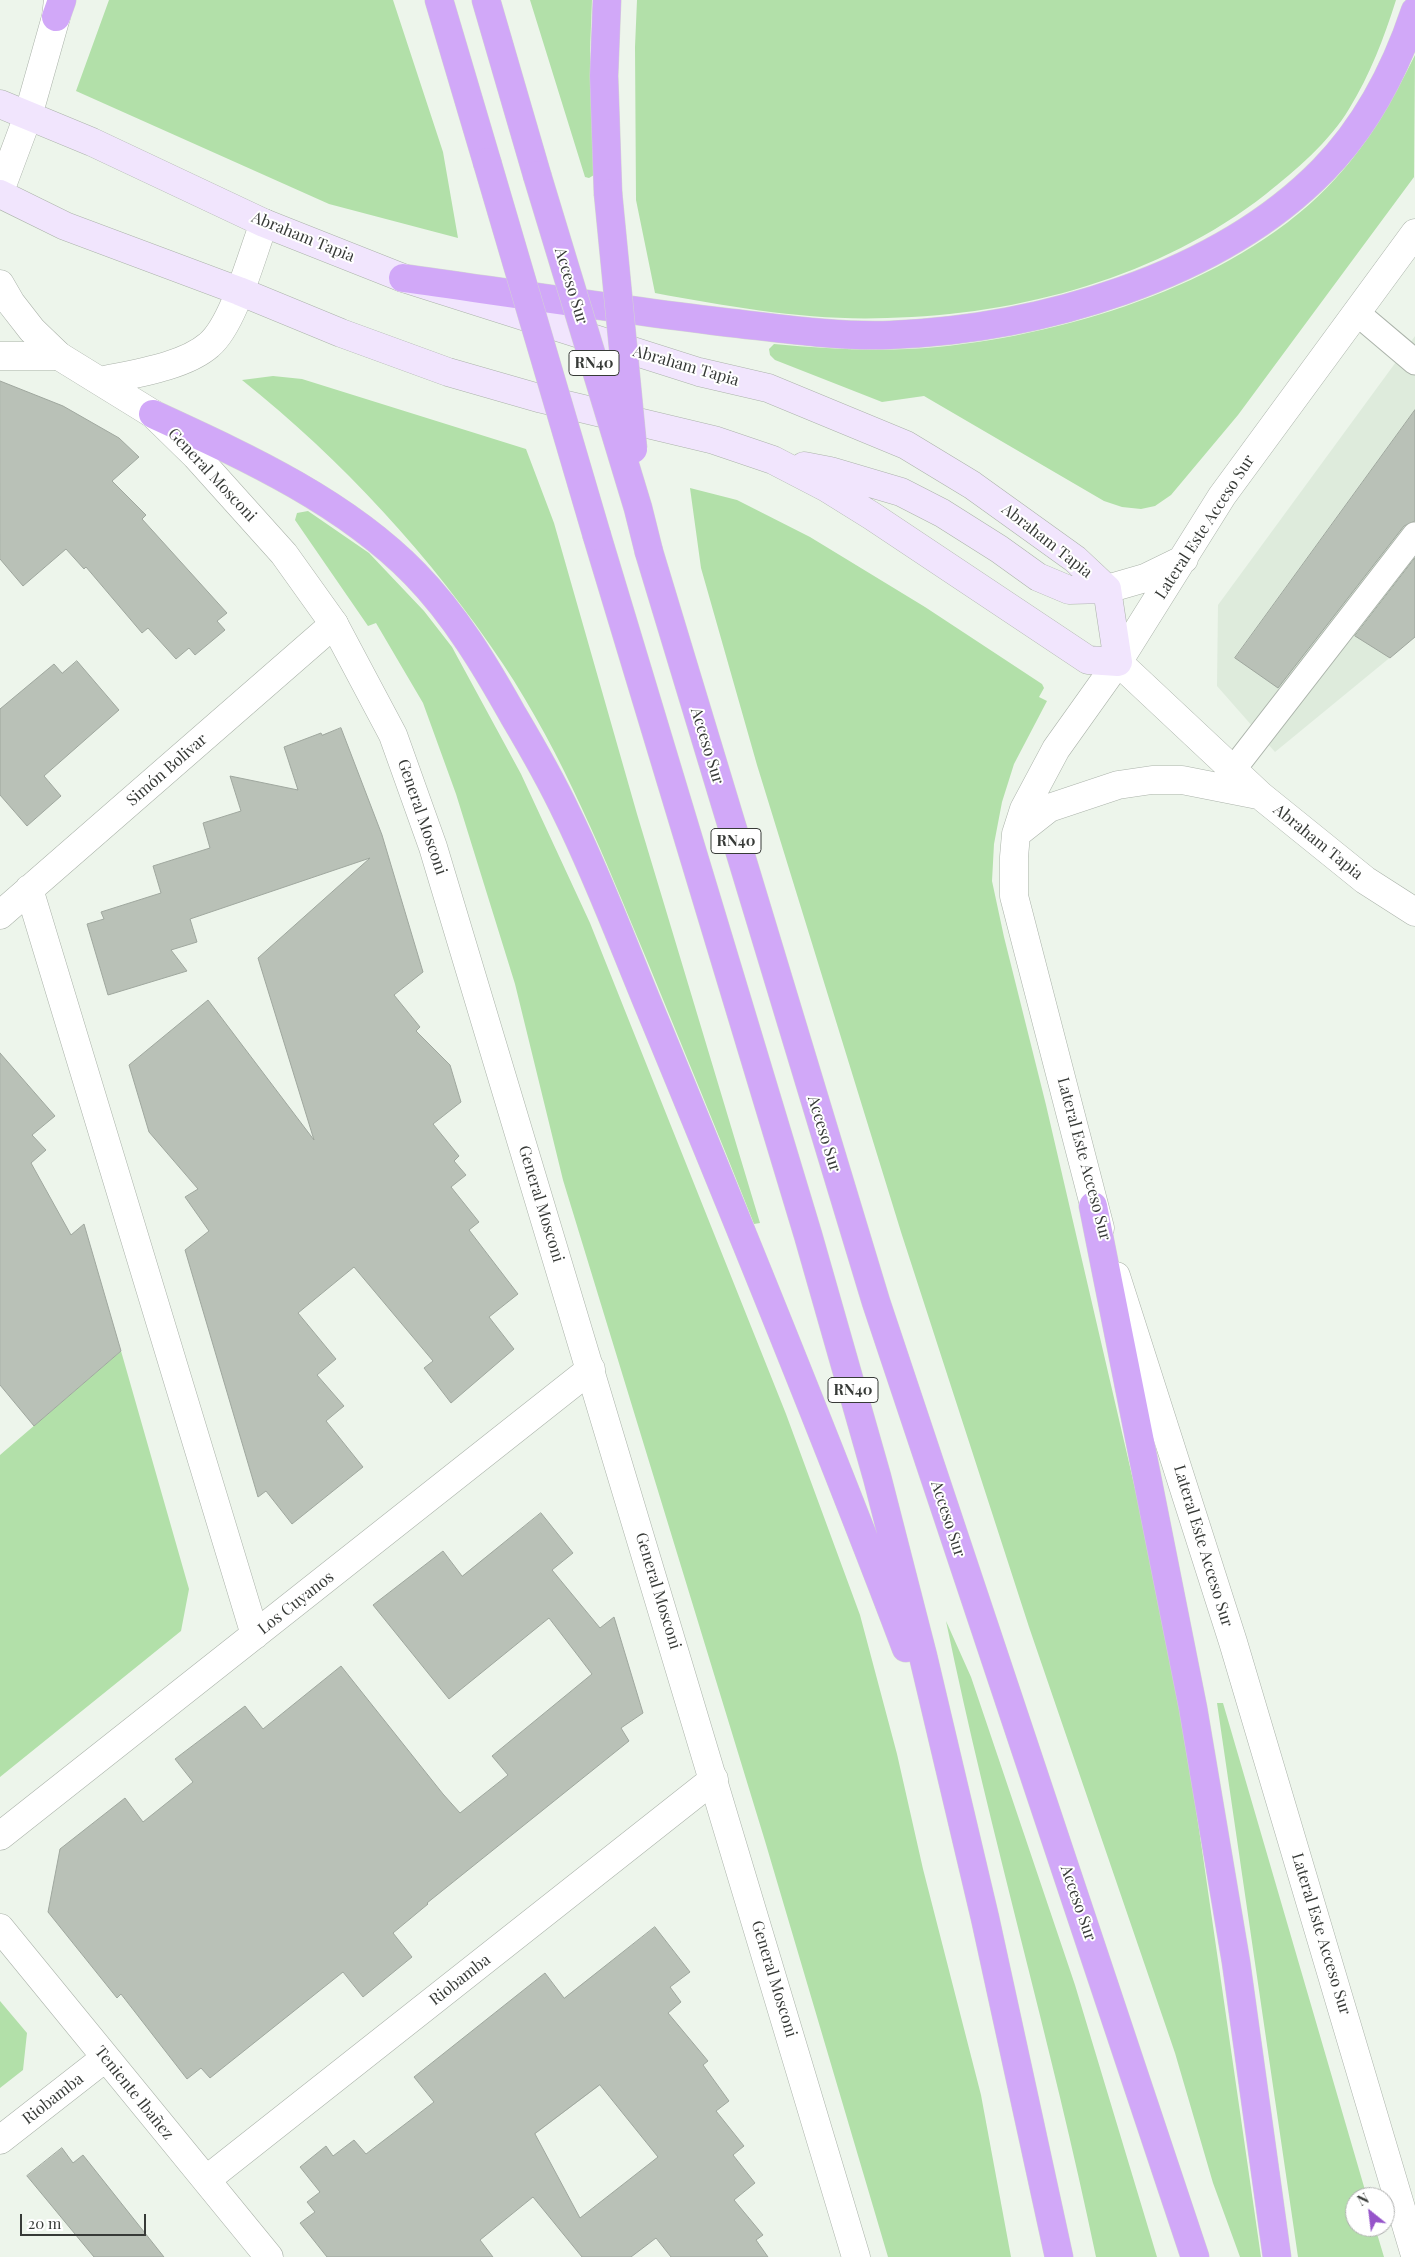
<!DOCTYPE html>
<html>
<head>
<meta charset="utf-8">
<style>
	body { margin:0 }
	#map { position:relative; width:1415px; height:2257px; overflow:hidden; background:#edf5eb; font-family:"Playfair Display",serif }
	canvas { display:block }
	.north { position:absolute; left:1345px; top:2187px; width:50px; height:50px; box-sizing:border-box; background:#fff; border:1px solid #afb0af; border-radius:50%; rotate:331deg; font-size:14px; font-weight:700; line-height:20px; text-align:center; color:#373a37 }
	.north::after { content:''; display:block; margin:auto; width:18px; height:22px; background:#9654ca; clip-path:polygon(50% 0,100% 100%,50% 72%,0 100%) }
	.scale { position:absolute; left:20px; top:2214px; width:126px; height:22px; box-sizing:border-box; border:2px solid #373a37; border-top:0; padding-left:6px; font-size:15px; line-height:18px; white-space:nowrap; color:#373a37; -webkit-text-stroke:4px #fff; paint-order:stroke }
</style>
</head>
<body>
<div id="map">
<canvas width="1415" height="2257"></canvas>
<div class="north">N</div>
<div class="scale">20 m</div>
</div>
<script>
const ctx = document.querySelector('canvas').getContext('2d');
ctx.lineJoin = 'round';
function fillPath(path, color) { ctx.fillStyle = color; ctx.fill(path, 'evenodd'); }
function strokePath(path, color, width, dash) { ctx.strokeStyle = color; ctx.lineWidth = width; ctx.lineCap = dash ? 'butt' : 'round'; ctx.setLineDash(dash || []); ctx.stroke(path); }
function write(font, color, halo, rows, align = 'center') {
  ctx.font = font + ' "Playfair Display",serif'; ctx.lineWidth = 4; ctx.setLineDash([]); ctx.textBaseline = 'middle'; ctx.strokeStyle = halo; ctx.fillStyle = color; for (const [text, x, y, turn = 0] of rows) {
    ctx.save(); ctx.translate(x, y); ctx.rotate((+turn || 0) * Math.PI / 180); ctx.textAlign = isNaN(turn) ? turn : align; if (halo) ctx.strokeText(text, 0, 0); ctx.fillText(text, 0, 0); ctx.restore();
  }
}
fillPath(new Path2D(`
	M 1415,336 L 1415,637 L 1275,752 L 1217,686 L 1218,605 Z`), '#deebdc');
fillPath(new Path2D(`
	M 109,0 L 393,0 L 443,152 L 458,238 L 329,204 L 76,91 Z
	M 530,0 L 592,0 L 590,51 L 594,175 L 589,178 L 585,177 Z
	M 637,0 L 1396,0 C 1384,38 1370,75 1349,109 C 1330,141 1295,171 1266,194 C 1160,277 1020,315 887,318 C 809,321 731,307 655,293 L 636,200 L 635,47 Z
	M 1415,55 L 1414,177 L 1238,415 L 1171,495 L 1155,506 L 1141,509 L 1122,507 L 1104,501 L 924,396 L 882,402 L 775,360 L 770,355 L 769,349 L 774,344 C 828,349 883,352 937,347 C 1072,334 1243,281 1336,178 C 1370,141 1393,99 1415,55 Z
	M 273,376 L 302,379 L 526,449 L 554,523 L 637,814 L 760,1223 L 754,1224 C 719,1135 682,1046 646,958 C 604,857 564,756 503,664 C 432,557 342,460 242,380 Z
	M 690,488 L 737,500 L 810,537 L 925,607 L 1042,684 L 1044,688 L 1039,697 L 1047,701 L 1014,764 L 1002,802 L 994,844 L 992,881 L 1004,937 L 1046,1105 L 1153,1566 L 1189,1760 L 1261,2257 L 1240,2257 L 1213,2183 L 1175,2053 L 1029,1627 L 901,1232 L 757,765 L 701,568 Z
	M 308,511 L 369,553 L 424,611 L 452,647 L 521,774 L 590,923 L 786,1414 L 860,1615 L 897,1754 L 923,1869 L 981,2095 L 1011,2257 L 888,2257 L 765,1841 L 563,1180 L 515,984 L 456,794 L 423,703 L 376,623 L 368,626 L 295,520 L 297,513 Z
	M 121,1351 L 189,1589 L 181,1631 L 0,1777 L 0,1455 Z
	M 946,1621 L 971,1677 L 1075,1985 L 1157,2257 L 1096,2257 C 1052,2044 990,1835 946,1621 Z
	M 1217,1703 L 1223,1703 L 1367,2197 L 1355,2197 L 1355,2227 L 1375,2227 L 1384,2257 L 1298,2257 Z
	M 0,2001 L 27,2033 L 23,2070 L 0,2088 Z`), '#b2e0a9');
const building = new Path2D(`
	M 0,381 L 63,406 L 119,438 L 139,457 L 112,481 L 146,515 L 142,519 L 227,613 L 217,621 L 225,630 L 195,655 L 189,648 L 176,659 L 148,628 L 142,633 L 86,567 L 84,569 L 66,549 L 23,586 L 0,559 Z
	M 1415,410 L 1415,521 L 1404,526 L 1278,688 L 1235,658 Z
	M 1415,558 L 1415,637 L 1390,658 L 1355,636 Z
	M 77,661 L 119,710 L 44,776 L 61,796 L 27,826 L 0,795 L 0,709 L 54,664 L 62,673 Z
	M 341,728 L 382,835 L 423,972 L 394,995 L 420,1027 L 416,1031 L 450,1065 L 461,1102 L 433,1124 L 459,1156 L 454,1161 L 466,1175 L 451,1187 L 479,1222 L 469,1230 L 518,1294 L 489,1317 L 514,1349 L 451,1403 L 424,1368 L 433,1361 L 354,1267 L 298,1313 L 336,1359 L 317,1375 L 344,1406 L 326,1421 L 363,1467 L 292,1524 L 266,1491 L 258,1497 L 185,1250 L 209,1231 L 185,1197 L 198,1189 L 149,1132 L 129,1065 L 208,1000 L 314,1140 L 258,958 L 370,858 L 190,919 L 197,942 L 171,950 L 187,971 L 108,995 L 87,924 L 104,919 L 101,912 L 161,893 L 153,866 L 210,848 L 203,823 L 241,811 L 230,776 L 298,790 L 284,747 L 321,733 L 322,735 Z
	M 0,1053 L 55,1116 L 32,1135 L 46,1150 L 31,1163 L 71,1235 L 84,1224 L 121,1351 L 34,1426 L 0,1385 Z
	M 541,1513 L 573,1553 L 552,1570 L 600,1628 L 614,1617 L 643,1713 L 621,1728 L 629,1741 L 427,1903 L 428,1904 L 393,1933 L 412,1957 L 363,1997 L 343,1972 L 210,2078 L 201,2068 L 187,2079 L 121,1994 L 117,1998 L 48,1912 L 60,1849 L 125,1798 L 143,1822 L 193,1782 L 175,1759 L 245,1706 L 263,1729 L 341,1666 L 443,1794 L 460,1813 L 508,1775 L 492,1756 L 592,1674 L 549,1618 L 449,1699 L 373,1605 L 443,1551 L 462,1576 Z
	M 655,1927 L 690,1972 L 670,1987 L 681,2002 L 668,2013 L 708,2061 L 703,2065 L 729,2101 L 716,2111 L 744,2146 L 733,2155 L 755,2183 L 734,2200 L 763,2235 L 756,2240 L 768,2257 L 671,2257 L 656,2238 L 631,2257 L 582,2257 L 533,2197 L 480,2240 L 493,2257 L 327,2257 L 300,2223 L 315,2212 L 307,2202 L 320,2192 L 300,2167 L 326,2146 L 333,2156 L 354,2140 L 366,2154 L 434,2102 L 414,2077 L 545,1973 L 564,1998 ZM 600,2085 L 658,2157 L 580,2218 L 535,2134 Z
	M 62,2148 L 73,2163 L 83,2155 L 164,2257 L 94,2257 L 27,2176 Z`);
fillPath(building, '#b9c1b7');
strokePath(building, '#9fa79e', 1);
const service = new Path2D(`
	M 1357,313 L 1415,362
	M 1232,771 L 1415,535`);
const minor = new Path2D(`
	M 0,191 L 28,116
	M 0,356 L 59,356
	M 29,889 L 255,1635
	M 0,915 L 334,624
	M 0,1836 L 591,1369
	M 0,1928 L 269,2257
	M 0,2140 L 105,2058
	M 206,2180 L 714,1779`);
const tertiary = new Path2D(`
	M 28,116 L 56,17 L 58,0
	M 0,284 L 11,303 L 32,330 L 59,356 L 153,414 L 196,456 L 284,554 L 334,624 L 393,735 L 433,847 L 856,2257
	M 100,381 C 132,374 184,367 209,345 C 234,324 252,254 264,223
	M 1107,589 L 1145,578 L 1184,559
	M 1118,662 L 1261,796 L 1365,880 L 1415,912
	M 1016,834 L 1049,808 L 1118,785 L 1152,780 L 1182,780 L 1258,795
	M 1100,1228 L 1014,896 L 1014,857 L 1016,834 L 1024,809 L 1056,749 L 1118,662 L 1222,496 L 1415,233
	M 1116,1276 L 1233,1642 L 1415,2255`);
const secondary = new Path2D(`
	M 0,104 L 92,142 L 264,223 L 403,278 L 699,372 L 768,388 L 906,445 L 972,485 L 1075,559 L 1107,589 L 1118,662 L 1088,660 L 872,516 L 827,488 L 773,460 L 714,440 L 542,399 L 448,372 L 341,333 L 239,291 L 65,226 L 0,194
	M 804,466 L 830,471 L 901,492 L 942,513 L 999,549 L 1038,577 L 1069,590 L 1107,589`);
const motorway = new Path2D(`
	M 439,0 L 487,162
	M 486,0 L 537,175
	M 607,0 L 604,76 L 608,193
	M 56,17 L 62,0
	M 403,278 C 510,293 616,309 723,322 C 778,328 835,337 890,335 C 1039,329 1217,278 1323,170 C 1366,126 1396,68 1415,11
	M 153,414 C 244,456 344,501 415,574 C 455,615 485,665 513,715 C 532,747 551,780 567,814 C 600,881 626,952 655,1021 C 741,1229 826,1437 906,1648
	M 597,536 L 808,1235 L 877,1477 L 923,1656 L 985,1918 L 1059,2257
	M 649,552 L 876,1302 L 1195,2257
	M 1093,1206 L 1193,1708 L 1236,1962 L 1277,2257`);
strokePath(service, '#abb3aa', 27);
strokePath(minor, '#abb3aa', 29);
strokePath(tertiary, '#abb3aa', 29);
strokePath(secondary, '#abb3aa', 29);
strokePath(motorway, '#d3d4d3', 29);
strokePath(service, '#fff', 25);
strokePath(minor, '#fff', 28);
strokePath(tertiary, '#fff', 28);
strokePath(secondary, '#f1e5fd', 28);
strokePath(motorway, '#d1a8f8', 28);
const motorwayBridge = new Path2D(`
	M 487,162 L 597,536
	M 537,175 L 638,508 L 649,552
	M 608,193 L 633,449`);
strokePath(motorwayBridge, '#d3d4d3', 29, []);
strokePath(motorwayBridge, '#d1a8f8', 28);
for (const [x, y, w] of [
	[594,363,50],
	[736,841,50],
	[853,1390,50]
]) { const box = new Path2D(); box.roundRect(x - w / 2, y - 12.5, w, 25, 4); ctx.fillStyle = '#fff'; ctx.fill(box); strokePath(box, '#373a37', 1); }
write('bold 15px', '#373a37', null, [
	["RN40",594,363],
	["RN40",736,841],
	["RN40",853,1390]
]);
write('16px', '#373a37', '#fff', [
	["Abraham Tapia",303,237,22],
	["Acceso Sur",571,286,73],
	["Abraham Tapia",686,366,16],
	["General Mosconi",212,475,47],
	["Lateral Este Acceso Sur",1205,527,-57],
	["Abraham Tapia",1047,541,38],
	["Acceso Sur",707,746,73],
	["Simón Bolivar",167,770,-41],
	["General Mosconi",422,817,71],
	["Abraham Tapia",1318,842,39],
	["Acceso Sur",824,1134,73],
	["Lateral Este Acceso Sur",1084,1159,75],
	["General Mosconi",541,1204,73],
	["Acceso Sur",948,1519,72],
	["Lateral Este Acceso Sur",1203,1546,73],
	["General Mosconi",658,1591,73],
	["Los Cuyanos",296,1603,-38],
	["Acceso Sur",1078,1903,71],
	["Lateral Este Acceso Sur",1321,1934,73],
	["General Mosconi",774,1979,73],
	["Riobamba",460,1980,-38],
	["Teniente Ibañez",134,2093,51],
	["Riobamba",53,2099,-38]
]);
</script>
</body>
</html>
